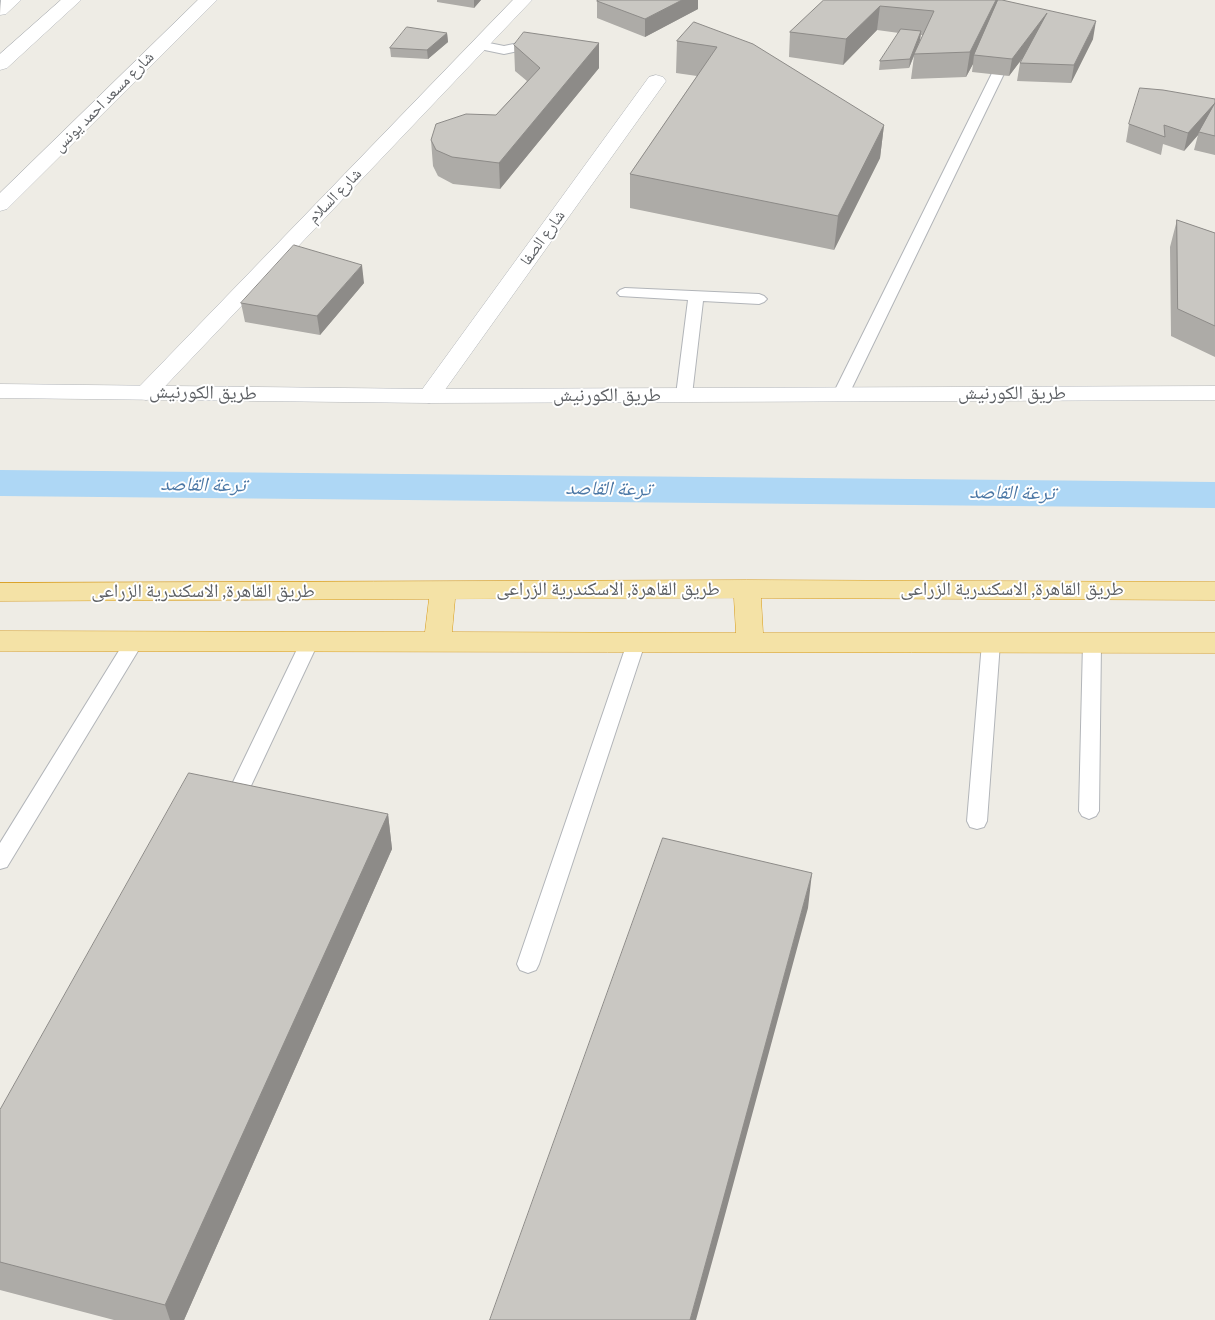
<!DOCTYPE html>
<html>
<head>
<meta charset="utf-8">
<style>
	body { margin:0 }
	canvas { display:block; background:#eeece5 }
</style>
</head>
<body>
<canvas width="1215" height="1320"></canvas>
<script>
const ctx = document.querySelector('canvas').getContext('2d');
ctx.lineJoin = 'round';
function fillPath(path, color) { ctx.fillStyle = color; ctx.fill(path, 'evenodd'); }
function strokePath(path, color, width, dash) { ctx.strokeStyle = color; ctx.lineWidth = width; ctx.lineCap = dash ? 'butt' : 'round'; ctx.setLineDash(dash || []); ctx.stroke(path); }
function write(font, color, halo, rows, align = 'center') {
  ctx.font = font + ' "PT Sans Narrow","Noto Naskh Arabic",sans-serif'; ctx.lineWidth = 4; ctx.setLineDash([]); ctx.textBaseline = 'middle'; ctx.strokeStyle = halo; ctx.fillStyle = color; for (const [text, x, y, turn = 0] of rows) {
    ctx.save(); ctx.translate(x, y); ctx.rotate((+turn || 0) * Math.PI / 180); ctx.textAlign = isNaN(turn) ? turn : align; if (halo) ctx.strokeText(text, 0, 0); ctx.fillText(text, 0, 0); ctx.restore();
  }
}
fillPath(new Path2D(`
	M 0,470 L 1215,482 L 1215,508 L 0,496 Z`), '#aed7f5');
const service = new Path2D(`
	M 538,39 L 542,40 L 544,43 L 542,46 L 504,54 L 475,48 L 473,45 L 479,41 L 504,46 Z
	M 1009,47 L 1015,51 L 849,394 L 847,397 L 835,397 L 833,394 L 1003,51 Z
	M 625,288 L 759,294 L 764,296 L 767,299 L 764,302 L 759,304 L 703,301 L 692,395 L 690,398 L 678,398 L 676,395 L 688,300 L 620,296 L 617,293 L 620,290 Z
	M 135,635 L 142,636 L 144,641 L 7,867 L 0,869 L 0,843 L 128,636 Z
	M 310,635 L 317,636 L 319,641 L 241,807 L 238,812 L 231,815 L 224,812 L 221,807 L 301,641 L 303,636 Z
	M 636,636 L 643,638 L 645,643 L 539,964 L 536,970 L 528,973 L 520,970 L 517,964 L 627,643 L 629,638 Z
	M 991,636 L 998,638 L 1000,643 L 987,821 L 984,827 L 977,829 L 970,827 L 967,821 L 982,643 L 984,638 Z
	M 1092,636 L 1099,638 L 1101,643 L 1099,811 L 1096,816 L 1089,819 L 1082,816 L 1079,811 L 1083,643 L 1085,638 Z`);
const minor = new Path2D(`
	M 1,0 L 21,0 L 6,14 L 0,15 Z
	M 61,0 L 81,0 L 7,68 L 0,70 L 0,54 Z
	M 198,0 L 217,0 L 7,209 L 0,211 L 0,193 Z
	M 513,0 L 532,0 L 154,398 L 146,400 L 138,398 L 134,393 L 138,388 Z
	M 656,75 L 663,77 L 666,81 L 437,401 L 429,403 L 421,401 L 417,396 L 421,391 L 649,77 Z`);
const tertiary = new Path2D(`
	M 0,384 L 429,389 L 1215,386 L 1215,400 L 429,403 L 0,398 Z`);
const trunk = new Path2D(`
	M 747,580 L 1215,582 L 1215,600 L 761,598 L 763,633 L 1215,633 L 1215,653 L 0,651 L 0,631 L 425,632 L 429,599 L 0,601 L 0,583 ZM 734,598 L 736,633 L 452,632 L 455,599 Z`);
strokePath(service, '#b2b5b9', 2);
strokePath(minor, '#b2b5b9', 1);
strokePath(tertiary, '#b2b5b9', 1);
strokePath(trunk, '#d89c1b', 1);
fillPath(service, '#fff');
fillPath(minor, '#fff');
fillPath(tertiary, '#fff');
fillPath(trunk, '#f4e2a6');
fillPath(new Path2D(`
	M 437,0 L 481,0 L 474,8 L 437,2 Z
	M 599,0 L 698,0 L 698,9 L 645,37 L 597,18 L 597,1 Z
	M 824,0 L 1002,0 L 1093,39 L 1071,83 L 1017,81 L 1020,63 L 1023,57 L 1009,76 L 972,72 L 973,64 L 966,77 L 911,79 L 914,56 L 909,68 L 879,70 L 880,61 L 899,33 L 877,30 L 843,65 L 789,57 L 790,32 ZM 921,35 L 923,35 L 917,47 L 920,40 Z
	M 694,22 L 884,125 L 880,158 L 834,250 L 630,208 L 630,174 L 697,76 L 676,73 L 677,41 Z
	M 447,33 L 448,42 L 428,59 L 391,57 L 390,48 Z
	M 599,43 L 599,68 L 500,189 L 453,184 L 438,176 L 433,166 L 431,140 L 496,115 L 527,81 L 515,71 L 514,45 Z
	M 1215,99 L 1215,155 L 1194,150 L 1198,135 L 1184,151 L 1163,144 L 1161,155 L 1126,142 L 1129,124 Z
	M 1177,220 L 1215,233 L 1215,357 L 1171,336 L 1170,247 Z
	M 364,283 L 320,335 L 245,322 L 241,303 Z
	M 388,814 L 392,849 L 184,1320 L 114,1320 L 0,1290 L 0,1110 Z`), '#adaba7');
fillPath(new Path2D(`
	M 474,0 L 481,0 L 474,8 Z
	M 682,0 L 698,0 L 698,9 L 645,37 L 645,19 Z
	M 996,0 L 998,0 L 974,55 L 973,64 L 966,77 L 970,52 Z
	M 880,6 L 877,30 L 843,65 L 846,39 Z
	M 1047,13 L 1044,30 L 1009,76 L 1012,59 Z
	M 1096,21 L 1093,39 L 1071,83 L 1074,65 Z
	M 921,31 L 920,40 L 909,68 L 910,59 Z
	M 447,33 L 448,42 L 428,59 L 427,50 Z
	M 599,43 L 599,68 L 500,189 L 499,163 Z
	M 1215,103 L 1199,132 L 1198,135 L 1184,151 L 1188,133 Z
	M 884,125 L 880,158 L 834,250 L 838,216 Z
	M 362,265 L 364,283 L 320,335 L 317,316 Z
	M 388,814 L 392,849 L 184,1320 L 170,1320 L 165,1305 Z
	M 812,873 L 808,908 L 719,1237 L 696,1320 L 690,1320 Z`), '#8d8b88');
const building = new Path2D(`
	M 599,0 L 682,0 L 645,19 L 597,1 Z
	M 824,0 L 996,0 L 970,52 L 914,54 L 934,11 L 880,6 L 846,39 L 790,32 Z
	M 998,0 L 1002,0 L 1096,21 L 1074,65 L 1020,63 L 1047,13 L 1012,59 L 974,55 Z
	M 694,22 L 753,44 L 884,125 L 838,216 L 630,174 L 717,47 L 677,41 Z
	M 407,27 L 447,33 L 427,50 L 390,48 Z
	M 901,29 L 921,31 L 910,59 L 880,61 Z
	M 524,32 L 599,43 L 499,163 L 452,157 L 436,150 L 431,140 L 436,124 L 466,114 L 496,115 L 540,68 L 514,45 Z
	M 1140,88 L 1163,90 L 1215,99 L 1215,103 L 1188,133 L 1164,125 L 1165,137 L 1129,124 Z
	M 1215,103 L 1215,136 L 1199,132 Z
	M 1177,220 L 1215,233 L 1215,326 L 1178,309 Z
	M 294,245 L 362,265 L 317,316 L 241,303 Z
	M 189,773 L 388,814 L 165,1305 L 0,1262 L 0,1110 Z
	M 663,838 L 812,873 L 722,1204 L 690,1320 L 490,1320 Z`);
fillPath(building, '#c9c7c2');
strokePath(building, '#8d8b88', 1);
write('16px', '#5d6064', '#fff', [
	["شارع مسعد احمد يونس",104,102,-45],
	["شارع السلام",335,196,-46],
	["شارع الصفا",543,238,-54]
]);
write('19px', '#5d6064', '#fff', [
	["طريق الكورنيش",203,393,1],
	["طريق الكورنيش",1012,394],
	["طريق الكورنيش",607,396],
	["طريق القاهرة, الاسكندرية الزراعى",608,590],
	["طريق القاهرة, الاسكندرية الزراعى",1012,590],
	["طريق القاهرة, الاسكندرية الزراعى",203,592]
]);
write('italic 20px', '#4c78a6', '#fff', [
	["ترعة القاصد",203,485,1],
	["ترعة القاصد",608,489,1],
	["ترعة القاصد",1012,493,1]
]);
</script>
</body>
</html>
